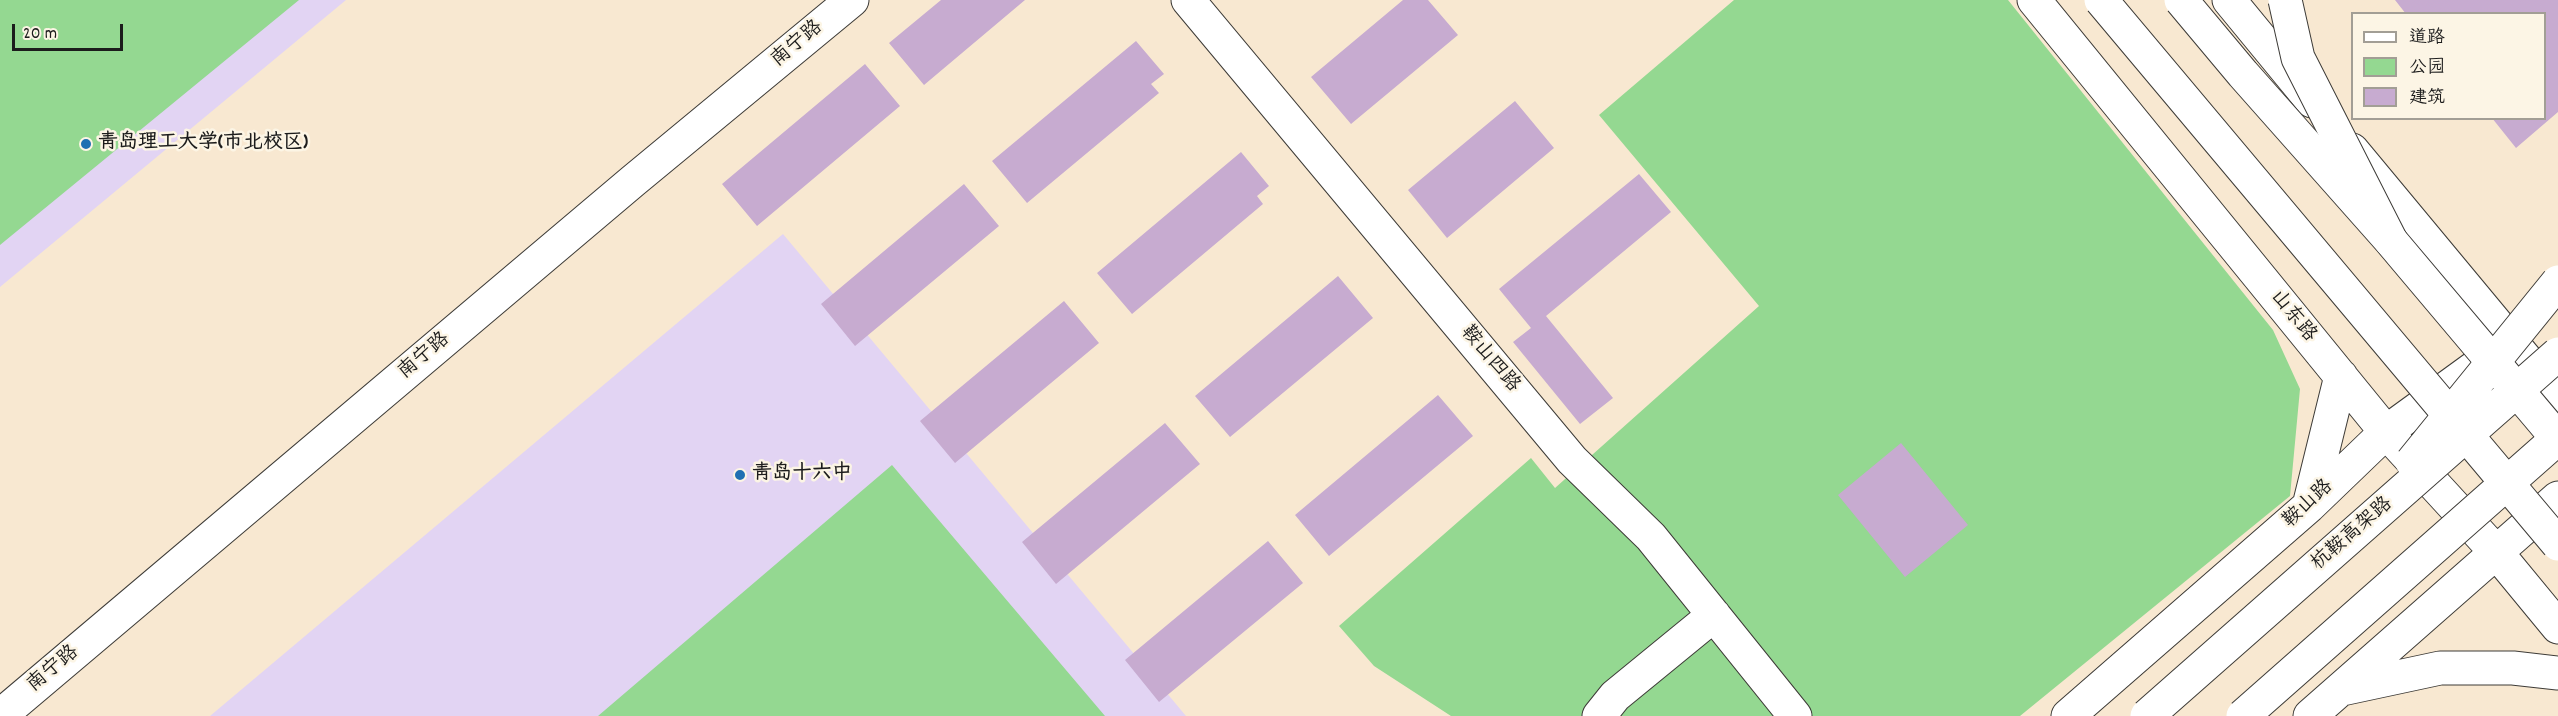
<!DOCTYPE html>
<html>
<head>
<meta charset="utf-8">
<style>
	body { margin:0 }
	#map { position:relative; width:2558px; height:716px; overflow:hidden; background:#f8e8d1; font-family:Dekko,"LXGW WenKai TC",sans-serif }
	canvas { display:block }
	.legend { position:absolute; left:2351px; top:12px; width:195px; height:108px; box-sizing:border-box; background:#fcf5e5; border:2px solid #a29e95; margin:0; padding:8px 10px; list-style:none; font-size:18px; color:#1c1c1c }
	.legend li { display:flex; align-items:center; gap:12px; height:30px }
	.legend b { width:30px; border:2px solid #a29e95 }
	.scale { position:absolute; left:12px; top:24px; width:111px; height:27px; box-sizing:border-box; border:3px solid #1c1c1c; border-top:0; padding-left:8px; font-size:18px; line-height:21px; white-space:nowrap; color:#1c1c1c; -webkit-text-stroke:4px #fcf5e5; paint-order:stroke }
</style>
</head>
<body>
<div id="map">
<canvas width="2558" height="716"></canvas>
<ul class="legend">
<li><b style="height:8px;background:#fff"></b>道路</li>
<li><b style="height:16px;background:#94d891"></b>公园</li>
<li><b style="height:16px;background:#c7abd0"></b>建筑</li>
</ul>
<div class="scale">20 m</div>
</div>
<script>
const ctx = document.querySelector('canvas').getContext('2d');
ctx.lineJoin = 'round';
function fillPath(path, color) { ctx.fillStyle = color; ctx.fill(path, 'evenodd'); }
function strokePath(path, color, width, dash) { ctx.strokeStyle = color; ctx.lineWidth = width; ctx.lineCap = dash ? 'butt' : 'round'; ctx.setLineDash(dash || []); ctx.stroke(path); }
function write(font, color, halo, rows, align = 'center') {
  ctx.font = font + ' Dekko,"LXGW WenKai TC",sans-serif'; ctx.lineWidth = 5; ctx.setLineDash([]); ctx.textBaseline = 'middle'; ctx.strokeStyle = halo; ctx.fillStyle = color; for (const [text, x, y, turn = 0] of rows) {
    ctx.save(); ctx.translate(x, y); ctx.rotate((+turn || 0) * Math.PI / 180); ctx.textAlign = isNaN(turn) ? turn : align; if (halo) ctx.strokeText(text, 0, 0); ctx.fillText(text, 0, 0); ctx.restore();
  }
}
fillPath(new Path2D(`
	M 0,0 L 346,0 L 0,287 Z
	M 783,234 L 1186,716 L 210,716 Z`), '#e2d4f3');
fillPath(new Path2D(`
	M 0,0 L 299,0 L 0,245 Z
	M 1734,0 L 2008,0 L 2273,330 L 2300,389 L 2290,496 L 2020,716 L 1451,716 L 1374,666 L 1339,626 L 1531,458 L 1555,488 L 1759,306 L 1599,115 Z
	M 892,465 L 1105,716 L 598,716 Z`), '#94d891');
fillPath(new Path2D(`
	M 941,0 L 1025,0 L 924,85 L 889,43 Z
	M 1403,0 L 1428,0 L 1458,35 L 1351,124 L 1311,77 Z
	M 2395,0 L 2558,0 L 2558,112 L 2516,148 L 2492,118 L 2544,118 L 2544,14 L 2406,14 Z
	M 1136,41 L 1164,74 L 1151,84 L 1159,93 L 1027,203 L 992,161 Z
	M 865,64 L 900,106 L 757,226 L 722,184 Z
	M 1515,101 L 1554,148 L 1447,238 L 1408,190 Z
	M 1241,152 L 1269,186 L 1257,196 L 1263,204 L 1132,314 L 1097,273 Z
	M 1639,174 L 1671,212 L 1546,316 L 1613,398 L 1580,424 L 1513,342 L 1531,328 L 1499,289 Z
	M 964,184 L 999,226 L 855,346 L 821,304 Z
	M 1338,276 L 1373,318 L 1230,437 L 1195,396 Z
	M 1064,301 L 1099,343 L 955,463 L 920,421 Z
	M 1438,395 L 1473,436 L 1329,556 L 1295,515 Z
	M 1165,423 L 1200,464 L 1056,584 L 1022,542 Z
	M 1901,443 L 1968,525 L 1905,577 L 1838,495 Z
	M 1268,541 L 1303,583 L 1159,702 L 1125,660 Z`), '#c7abd0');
const minor = new Path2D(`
	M 1188,0 L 1572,460 L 1651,537 L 1795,716
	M 0,716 L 633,181 L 852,0
	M 1599,716 L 1615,696 L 1714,615`);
const major = new Path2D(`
	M 2034,0 L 2386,432 L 2497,553 L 2558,627
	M 2229,0 L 2312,101
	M 2352,150 L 2558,398
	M 2309,506 L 2341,376
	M 2342,689 L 2440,668 L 2513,668 L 2558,673
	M 2068,716 L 2309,506 L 2386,432 L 2492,355
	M 2310,716 L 2558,498`);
strokePath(minor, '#3d3b37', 35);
strokePath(major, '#3d3b37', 35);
strokePath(minor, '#fff', 33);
strokePath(major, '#fff', 33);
const majorBridge = new Path2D(`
	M 2101,0 L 2558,544
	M 2181,0 L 2243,74 L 2391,241 L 2558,439`);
const highwayBridge = new Path2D(`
	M 2285,0 L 2298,58 L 2391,241
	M 2412,462 L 2558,282
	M 2147,716 L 2558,354
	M 2243,716 L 2558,438`);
strokePath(majorBridge, '#3d3b37', 35, []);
strokePath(highwayBridge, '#3d3b37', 35, []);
strokePath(majorBridge, '#fff', 33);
strokePath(highwayBridge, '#fff', 33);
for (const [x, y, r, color] of [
	[86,144,6,"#1f6fb2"],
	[740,475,6,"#1f6fb2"]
]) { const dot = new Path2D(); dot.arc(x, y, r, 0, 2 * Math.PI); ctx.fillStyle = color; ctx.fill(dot); strokePath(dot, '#fcf5e5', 2); }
write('20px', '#1c1c1c', '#fcf5e5', [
	["南宁路",798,45,-40],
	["山东路",2292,317,51],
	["南宁路",425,357,-40],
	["鞍山四路",1489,360,50],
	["鞍山路",2309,505,-43],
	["杭鞍高架路",2353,535,-41],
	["南宁路",54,670,-40]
]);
write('bold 20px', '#1c1c1c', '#fcf5e5', [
	["青岛理工大学(市北校区)",98,144],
	["青岛十六中",752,475]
], 'left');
</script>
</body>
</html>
